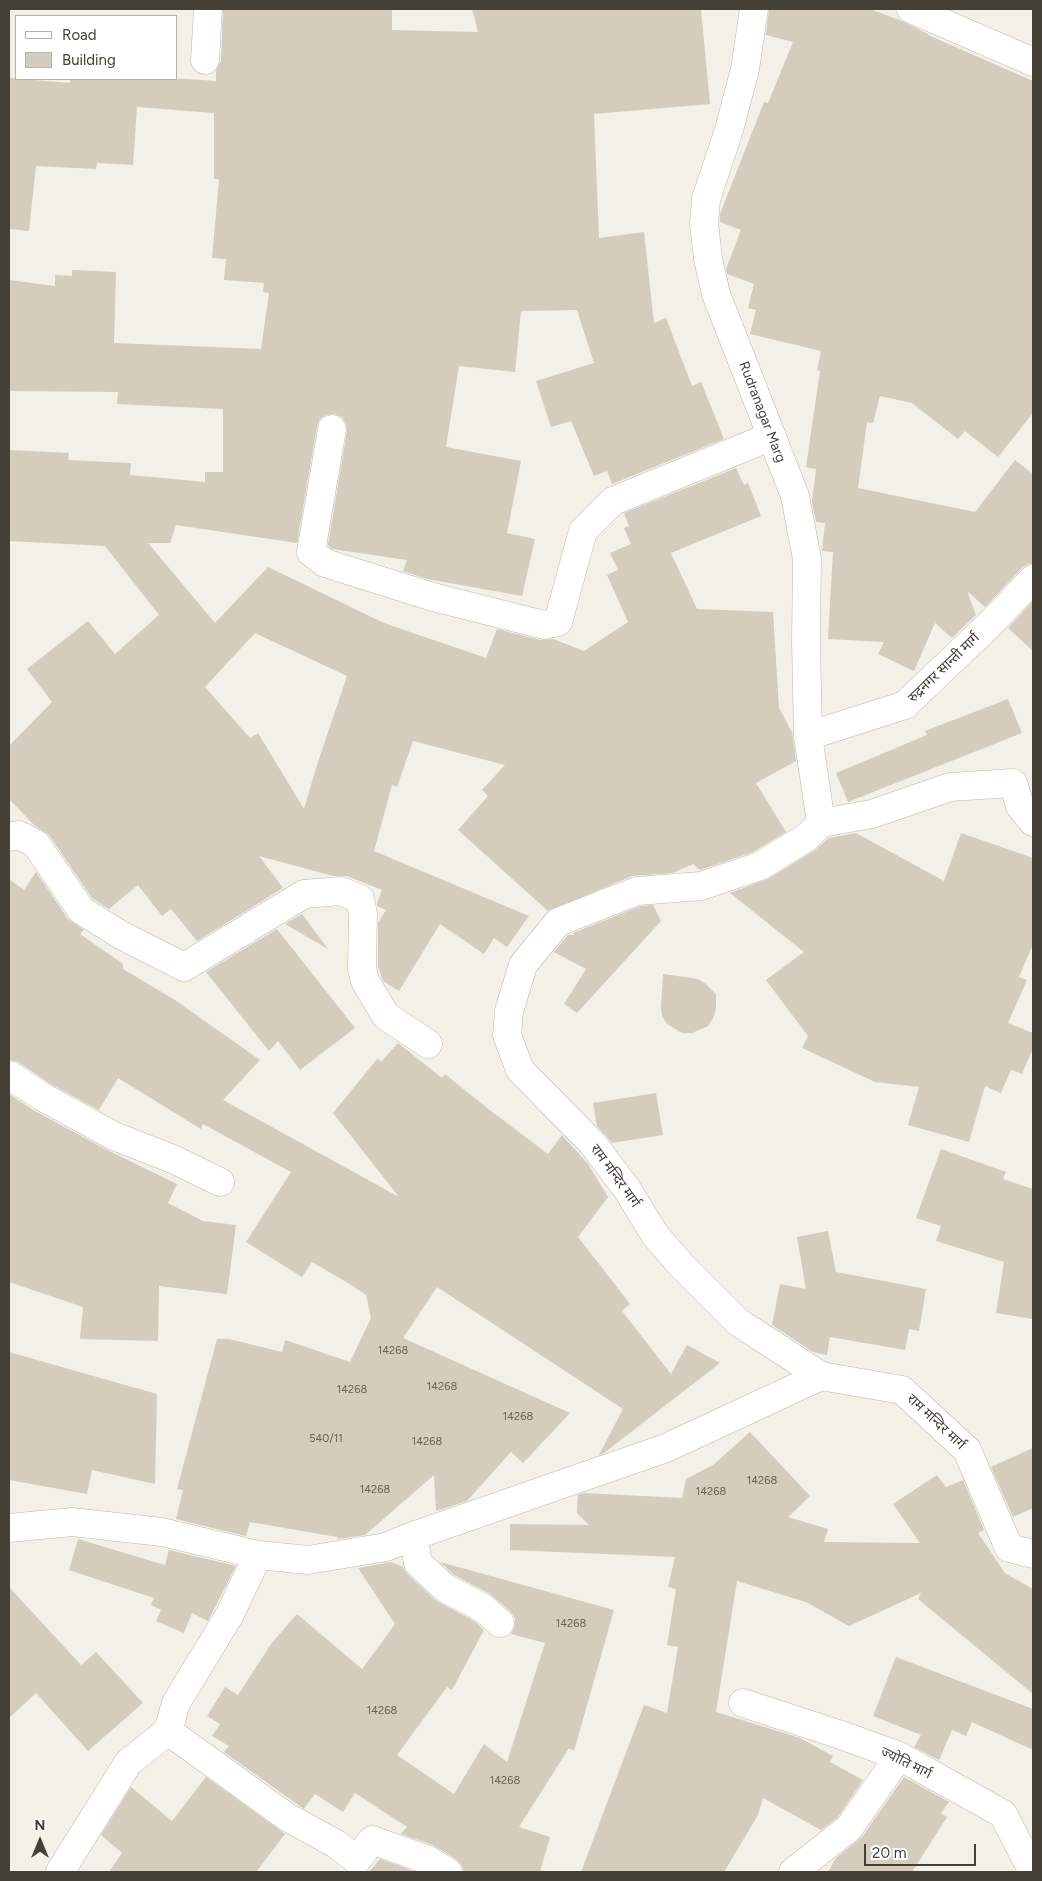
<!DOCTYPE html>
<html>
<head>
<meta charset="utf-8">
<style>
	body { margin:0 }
	#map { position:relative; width:1042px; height:1881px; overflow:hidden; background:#f3f0e7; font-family:Figtree,sans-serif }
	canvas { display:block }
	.frame { position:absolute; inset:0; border:10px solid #454036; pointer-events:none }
	.legend { position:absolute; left:15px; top:15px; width:162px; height:65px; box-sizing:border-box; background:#fff; border:1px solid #b5b3af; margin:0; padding:6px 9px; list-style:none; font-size:15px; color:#454036 }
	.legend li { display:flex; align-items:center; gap:10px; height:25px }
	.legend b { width:25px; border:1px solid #b5b3af }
	.north { position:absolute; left:15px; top:1816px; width:50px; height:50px; -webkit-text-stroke:4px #fff; paint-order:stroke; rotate:0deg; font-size:14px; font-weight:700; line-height:20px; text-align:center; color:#454036 }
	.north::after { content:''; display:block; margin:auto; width:18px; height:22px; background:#454036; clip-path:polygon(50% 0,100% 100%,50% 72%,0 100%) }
	.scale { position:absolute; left:864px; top:1844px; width:112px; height:22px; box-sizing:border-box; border:2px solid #454036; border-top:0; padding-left:6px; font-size:15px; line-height:18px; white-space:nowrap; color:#454036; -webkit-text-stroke:4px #fff; paint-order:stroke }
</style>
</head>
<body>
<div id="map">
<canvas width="1042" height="1881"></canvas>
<div class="frame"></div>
<ul class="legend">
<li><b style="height:6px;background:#fff"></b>Road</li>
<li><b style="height:14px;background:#d4ccbd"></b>Building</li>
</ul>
<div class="north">N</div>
<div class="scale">20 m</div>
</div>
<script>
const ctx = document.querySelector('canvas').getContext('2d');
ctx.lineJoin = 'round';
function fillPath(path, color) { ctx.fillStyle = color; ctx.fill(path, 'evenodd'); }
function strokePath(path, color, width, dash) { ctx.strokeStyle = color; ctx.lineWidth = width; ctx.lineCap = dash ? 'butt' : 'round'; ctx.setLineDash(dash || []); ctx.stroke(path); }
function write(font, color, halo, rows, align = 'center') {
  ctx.font = font + ' Figtree,"Noto Sans Devanagari",sans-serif'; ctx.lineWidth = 4; ctx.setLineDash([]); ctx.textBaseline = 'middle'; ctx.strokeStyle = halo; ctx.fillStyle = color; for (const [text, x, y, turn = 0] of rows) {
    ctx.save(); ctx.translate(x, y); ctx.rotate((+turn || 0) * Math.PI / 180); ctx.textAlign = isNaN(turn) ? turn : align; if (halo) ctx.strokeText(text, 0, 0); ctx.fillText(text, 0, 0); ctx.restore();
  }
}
fillPath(new Path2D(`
	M 223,9 L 392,9 L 392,30 L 478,32 L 472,9 L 701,9 L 710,104 L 594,114 L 599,238 L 644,232 L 654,323 L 666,318 L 692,386 L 701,382 L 724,439 L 612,484 L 607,471 L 594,476 L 571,421 L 551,427 L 536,381 L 594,363 L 577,310 L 521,311 L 515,372 L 459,366 L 446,447 L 521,461 L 507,533 L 535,539 L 522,596 L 427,579 L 403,571 L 407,560 L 332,549 L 328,545 L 347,431 L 346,423 L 342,417 L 334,414 L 326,415 L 320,419 L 317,426 L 297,543 L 176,525 L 170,543 L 148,543 L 215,623 L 268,567 L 384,623 L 486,658 L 497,629 L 540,640 L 553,639 L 584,651 L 628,622 L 607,575 L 618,570 L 610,553 L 631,544 L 624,528 L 629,526 L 624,513 L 736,468 L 744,485 L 748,483 L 761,516 L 671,553 L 697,609 L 773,612 L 779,708 L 792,732 L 796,761 L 756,783 L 786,832 L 753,852 L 700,870 L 693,864 L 673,873 L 632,876 L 548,911 L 458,830 L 488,796 L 482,790 L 505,765 L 413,741 L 397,787 L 392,785 L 374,851 L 529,916 L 507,947 L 494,938 L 484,954 L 440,924 L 399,991 L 383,981 L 378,966 L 378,923 L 386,910 L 377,906 L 377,903 L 382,890 L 347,876 L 333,876 L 259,856 L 283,888 L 197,941 L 171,909 L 162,916 L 138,885 L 109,909 L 92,898 L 49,835 L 34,825 L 9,799 L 9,746 L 52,702 L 27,669 L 88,621 L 115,654 L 159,615 L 105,546 L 9,541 L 9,450 L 69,453 L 68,460 L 131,463 L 130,475 L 205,482 L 205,472 L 223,472 L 223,409 L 117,404 L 118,392 L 9,391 L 9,280 L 55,286 L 55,275 L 72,276 L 72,270 L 116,272 L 114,343 L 261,349 L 269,293 L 263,292 L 264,283 L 224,280 L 226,259 L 212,258 L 219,179 L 214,179 L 214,113 L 137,107 L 133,165 L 97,163 L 96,169 L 36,166 L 29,231 L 9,229 L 10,78 L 70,83 L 70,79 L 187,79 L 216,81 L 216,70 L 221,61 ZM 255,633 L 347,676 L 316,768 L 304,809 L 258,733 L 250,738 L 205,687 Z
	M 769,9 L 870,9 L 902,21 L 928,34 L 928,35 L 1033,81 L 1033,413 L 998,457 L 965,431 L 958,439 L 912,403 L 880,396 L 873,423 L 867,422 L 858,488 L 975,512 L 1015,460 L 1033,474 L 1033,564 L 1028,564 L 1022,568 L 985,607 L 967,591 L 976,615 L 952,638 L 935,623 L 914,671 L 878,654 L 884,642 L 828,639 L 833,552 L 822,551 L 825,523 L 816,522 L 812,502 L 816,469 L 806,467 L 820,371 L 817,370 L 821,351 L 750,334 L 756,310 L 748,308 L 754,284 L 727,274 L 726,269 L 741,230 L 720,222 L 720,214 L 764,102 L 768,103 L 793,42 L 766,35 Z
	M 1033,601 L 1033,651 L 1008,628 Z
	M 1008,699 L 1022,733 L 848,802 L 836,773 L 927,735 L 925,731 Z
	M 856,833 L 944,881 L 961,833 L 1033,858 L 1033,944 L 1019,977 L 1027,980 L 1008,1023 L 1033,1033 L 1033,1048 L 1022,1074 L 1011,1070 L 1001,1093 L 985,1086 L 969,1142 L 908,1125 L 919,1087 L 875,1082 L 802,1048 L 808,1036 L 766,980 L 804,952 L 730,893 L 768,879 L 815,850 L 829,838 Z
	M 36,872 L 68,919 L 84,930 L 80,934 L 123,964 L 123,969 L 175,1000 L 260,1060 L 223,1100 L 399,1197 L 333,1113 L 378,1058 L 381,1062 L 398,1043 L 442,1078 L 445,1074 L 487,1108 L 548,1154 L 562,1135 L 588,1164 L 608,1197 L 578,1237 L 630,1304 L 622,1311 L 671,1374 L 687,1345 L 720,1363 L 604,1453 L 599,1455 L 623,1409 L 437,1287 L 403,1338 L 570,1413 L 523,1463 L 511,1452 L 467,1501 L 436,1511 L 434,1475 L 365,1535 L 339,1539 L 337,1537 L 250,1522 L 246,1536 L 176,1519 L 183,1490 L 177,1489 L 217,1339 L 229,1339 L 282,1352 L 285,1340 L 350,1362 L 371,1318 L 366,1295 L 348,1283 L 312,1262 L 302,1277 L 246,1242 L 291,1172 L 203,1124 L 201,1129 L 118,1078 L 99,1110 L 49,1083 L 18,1062 L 9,1060 L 9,879 L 24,890 Z
	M 653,905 L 661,921 L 577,1013 L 564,1004 L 586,969 L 554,952 L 568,935 L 574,935 L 573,933 L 641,906 Z
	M 302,914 L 328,949 L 285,924 Z
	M 277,929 L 355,1028 L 300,1070 L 278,1041 L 269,1051 L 206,972 Z
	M 663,974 L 698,979 L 706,984 L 716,994 L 716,1009 L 713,1018 L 708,1026 L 692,1033 L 682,1033 L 667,1024 L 662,1016 L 661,1008 Z
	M 656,1093 L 663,1135 L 612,1143 L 597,1126 L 593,1103 Z
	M 9,1094 L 33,1110 L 107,1150 L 177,1184 L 168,1203 L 203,1221 L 236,1225 L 227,1294 L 159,1286 L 158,1341 L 80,1339 L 83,1307 L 9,1282 Z
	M 941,1149 L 1006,1172 L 1003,1179 L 1033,1189 L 1033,1319 L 996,1313 L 1004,1262 L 936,1241 L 941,1226 L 916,1218 Z
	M 828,1231 L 836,1272 L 926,1289 L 919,1331 L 909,1329 L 905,1350 L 830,1337 L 827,1355 L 813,1352 L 772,1325 L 780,1284 L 806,1289 L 797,1237 Z
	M 9,1352 L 157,1394 L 155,1484 L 92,1470 L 87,1494 L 9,1480 Z
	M 750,1432 L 810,1496 L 788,1517 L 828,1529 L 824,1542 L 920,1543 L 893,1504 L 937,1475 L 946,1487 L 963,1480 L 984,1530 L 978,1533 L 1005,1573 L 1033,1589 L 1033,1694 L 918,1599 L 921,1593 L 849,1626 L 806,1602 L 737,1581 L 716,1712 L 800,1738 L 833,1756 L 830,1762 L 863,1780 L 838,1817 L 821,1830 L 763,1798 L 758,1815 L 724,1872 L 581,1872 L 644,1705 L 667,1713 L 678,1647 L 667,1645 L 676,1589 L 668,1587 L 675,1557 L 510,1550 L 510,1524 L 589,1525 L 577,1513 L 578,1495 L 584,1493 L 682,1498 L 686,1479 L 713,1465 Z
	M 1033,1448 L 1033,1508 L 1013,1517 L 991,1467 Z
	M 78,1539 L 165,1565 L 169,1550 L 236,1566 L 208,1621 L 192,1613 L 184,1633 L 156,1621 L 161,1610 L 151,1605 L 154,1598 L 69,1570 Z
	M 391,1562 L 403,1567 L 407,1574 L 435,1600 L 474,1621 L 484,1630 L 452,1690 L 447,1687 L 397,1755 L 454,1794 L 484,1744 L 507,1762 L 545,1643 L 511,1634 L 515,1626 L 515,1618 L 510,1611 L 490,1594 L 454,1575 L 440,1562 L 614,1610 L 574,1751 L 569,1748 L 519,1827 L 550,1837 L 540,1872 L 464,1872 L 461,1864 L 456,1859 L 433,1845 L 401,1834 L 407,1827 L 355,1793 L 343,1812 L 315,1794 L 304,1809 L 224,1752 L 229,1746 L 212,1736 L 220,1724 L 207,1716 L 225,1687 L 238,1695 L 271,1644 L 297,1614 L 362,1669 L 395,1624 L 358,1568 Z
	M 9,1587 L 81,1665 L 96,1652 L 143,1703 L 88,1751 L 36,1693 L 9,1718 Z
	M 896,1657 L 1033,1709 L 1033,1750 L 972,1722 L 966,1736 L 952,1730 L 939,1760 L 914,1747 L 921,1735 L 873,1716 Z
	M 206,1777 L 285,1834 L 256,1872 L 109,1872 L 122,1853 L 101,1835 L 131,1787 L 172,1821 Z
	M 904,1777 L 949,1802 L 941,1813 L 947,1817 L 912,1872 L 828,1872 L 836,1858 L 862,1837 Z
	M 380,1859 L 416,1872 L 369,1872 Z`), '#d4ccbd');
const minor = new Path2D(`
	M 754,9 L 745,69 L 729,130 L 706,199 L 704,223 L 708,259 L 716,294 L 795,496 L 807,559 L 806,642 L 808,736 L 821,823
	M 911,9 L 1033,62
	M 205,60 L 208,9
	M 332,429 L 311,552 L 325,563 L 433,597 L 544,625 L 558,622 L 583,531 L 613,501 L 772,436
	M 808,736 L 905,705 L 992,622 L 1033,579
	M 821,823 L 807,837 L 760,866 L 701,886 L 637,891 L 558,922 L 523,965 L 509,1011 L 507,1035 L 520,1070 L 592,1143 L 627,1189 L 655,1235 L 682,1266 L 738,1322 L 821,1376 L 902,1390 L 967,1450 L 1009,1548 L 1033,1554
	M 821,823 L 872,814 L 950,787 L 1013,783 L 1020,806 L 1033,822
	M 9,837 L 19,835 L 36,844 L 81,910 L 121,935 L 184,967 L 304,894 L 341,891 L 360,899 L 363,914 L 362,968 L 365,981 L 386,1016 L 428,1044
	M 9,1075 L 41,1096 L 114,1136 L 175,1160 L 220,1182
	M 9,1528 L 72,1522 L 162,1532 L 258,1555 L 308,1560 L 386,1547 L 413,1536 L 666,1448 L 821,1376
	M 413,1536 L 418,1563 L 445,1588 L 483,1608 L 500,1623
	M 743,1703 L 841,1735 L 899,1756 L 1003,1814 L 1033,1872
	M 168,1731 L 287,1817 L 336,1844 L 357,1860 L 372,1840 L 428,1860 L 448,1872
	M 60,1872 L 128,1763 L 168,1731 L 176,1703 L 230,1614 L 258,1555
	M 793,1872 L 849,1828 L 899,1756`);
strokePath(minor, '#beb8aa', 29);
strokePath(minor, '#fff', 28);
write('11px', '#696358', null, [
	["14268",393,1351],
	["14268",442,1387],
	["14268",352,1390],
	["14268",518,1417],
	["540/11",326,1439],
	["14268",427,1442],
	["14268",762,1481],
	["14268",375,1490],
	["14268",711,1492],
	["14268",571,1624],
	["14268",382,1711],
	["14268",505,1781]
]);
write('14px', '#454036', '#fff', [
	["Rudranagar Marg",762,412,69],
	["रुद्रनगर सान्ती मार्ग",944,668,-44],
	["राम मन्दिर मार्ग",615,1176,54],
	["राम मन्दिर मार्ग",936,1422,43],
	["ज्योति मार्ग",906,1763,26]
]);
</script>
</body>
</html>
